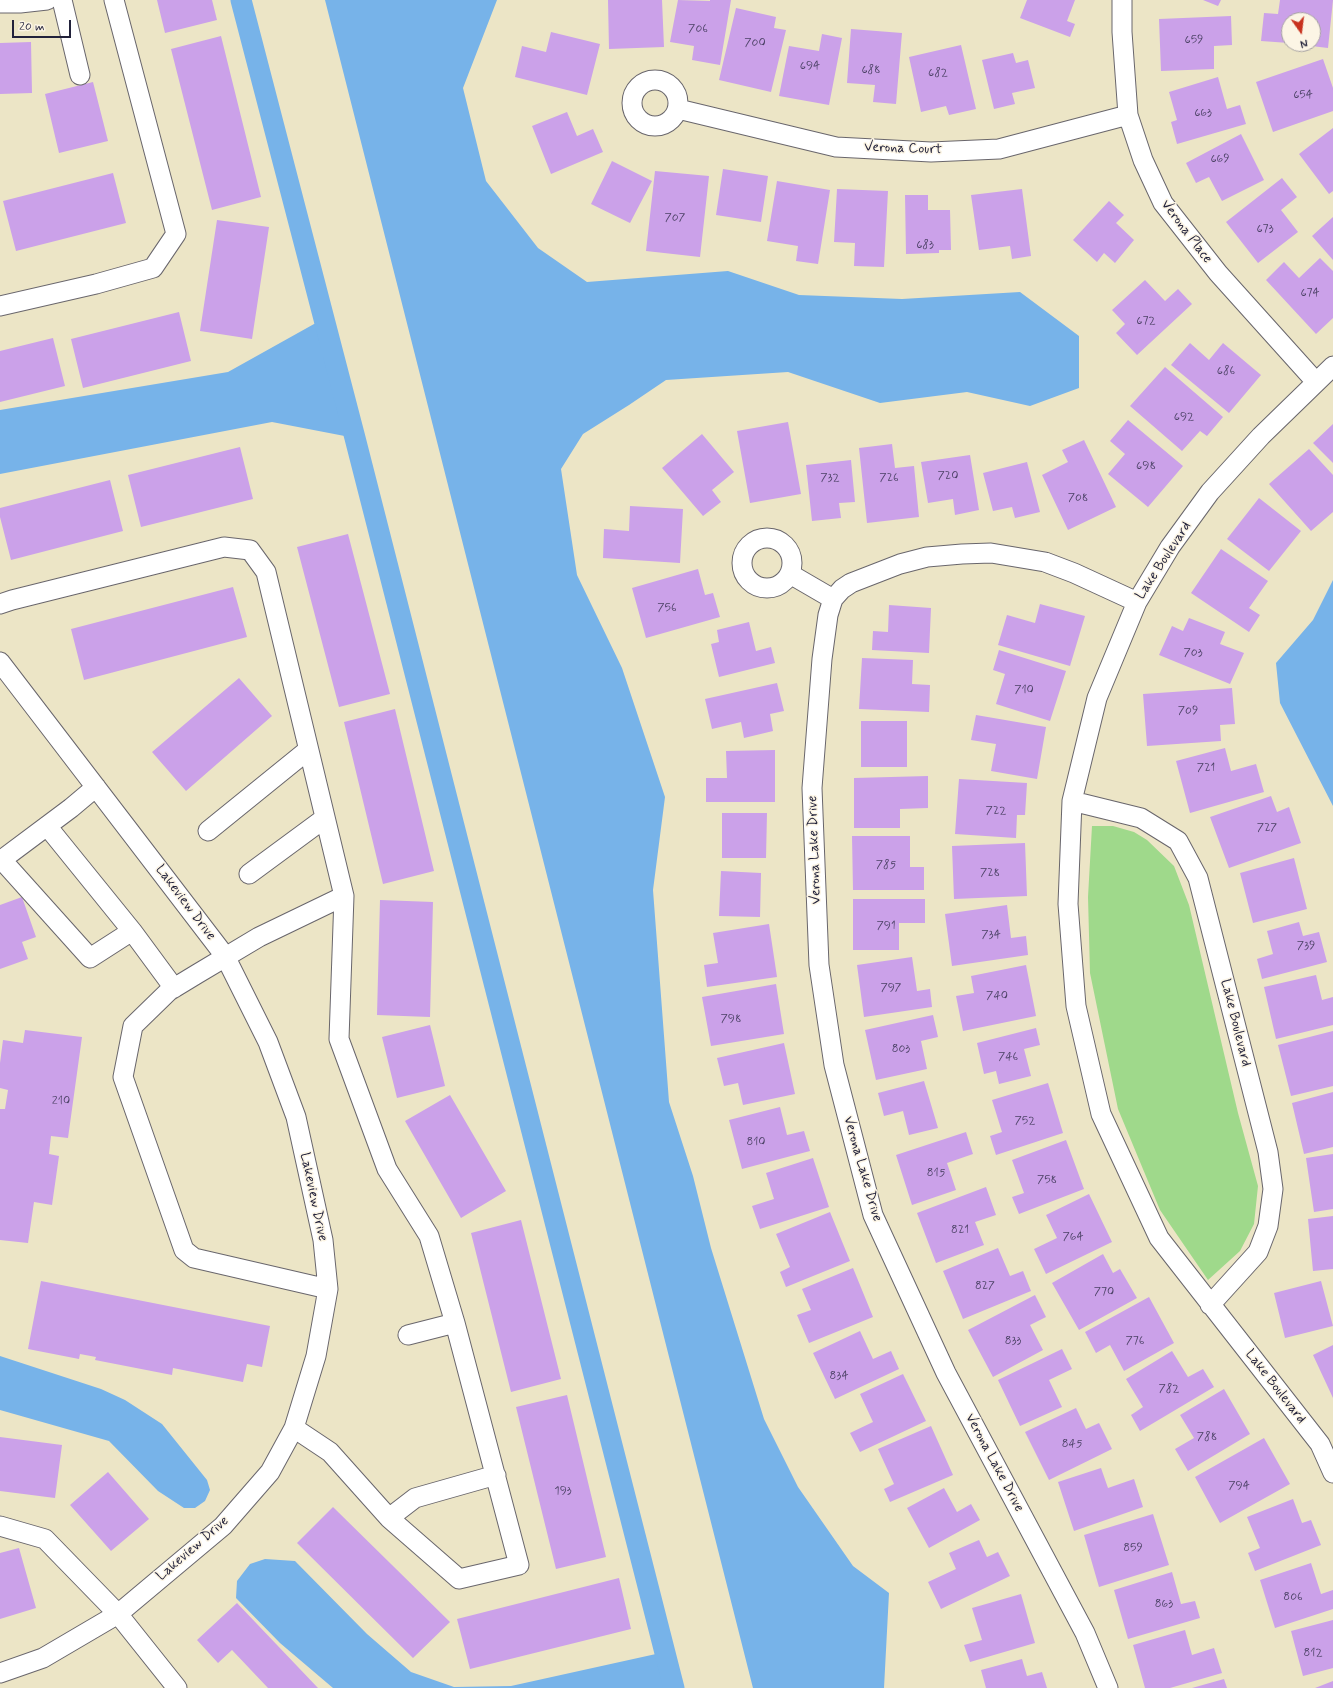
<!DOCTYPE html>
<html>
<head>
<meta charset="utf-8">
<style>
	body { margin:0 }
	#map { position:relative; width:1333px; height:1688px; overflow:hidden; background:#ece5c6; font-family:Mynerve,sans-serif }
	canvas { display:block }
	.north { position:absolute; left:1281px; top:12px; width:40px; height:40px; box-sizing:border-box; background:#fcf5e5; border:1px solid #a5a1a1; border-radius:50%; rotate:166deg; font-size:11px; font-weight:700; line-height:16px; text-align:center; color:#22223b }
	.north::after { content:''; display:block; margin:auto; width:14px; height:18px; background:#c8321e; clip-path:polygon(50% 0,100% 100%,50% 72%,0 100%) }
	.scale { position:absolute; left:12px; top:20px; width:59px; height:18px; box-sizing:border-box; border:2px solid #22223b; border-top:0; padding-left:5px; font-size:12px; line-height:14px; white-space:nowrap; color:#22223b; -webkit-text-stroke:3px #fcf5e5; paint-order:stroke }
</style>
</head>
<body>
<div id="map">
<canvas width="1333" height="1688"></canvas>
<div class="north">N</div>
<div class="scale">20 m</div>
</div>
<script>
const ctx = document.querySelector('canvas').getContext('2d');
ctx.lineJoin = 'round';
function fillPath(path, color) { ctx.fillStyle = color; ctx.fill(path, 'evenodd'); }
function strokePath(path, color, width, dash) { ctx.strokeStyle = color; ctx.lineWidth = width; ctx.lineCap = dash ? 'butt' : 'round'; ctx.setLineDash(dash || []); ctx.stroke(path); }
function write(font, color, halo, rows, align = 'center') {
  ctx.font = font + ' Mynerve,sans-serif'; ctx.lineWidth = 3; ctx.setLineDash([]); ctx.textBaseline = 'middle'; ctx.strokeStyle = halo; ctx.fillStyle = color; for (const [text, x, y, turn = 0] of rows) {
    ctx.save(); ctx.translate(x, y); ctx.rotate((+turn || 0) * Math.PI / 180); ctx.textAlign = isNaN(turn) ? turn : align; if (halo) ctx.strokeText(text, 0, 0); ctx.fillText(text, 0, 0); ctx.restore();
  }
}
fillPath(new Path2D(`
	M 1092,826 L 1113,826 L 1134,832 L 1147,840 L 1174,866 L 1189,905 L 1238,1113 L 1258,1186 L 1254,1224 L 1240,1251 L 1208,1280 L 1160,1210 L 1118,1109 L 1090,973 L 1088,897 Z`), '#9fd98b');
fillPath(new Path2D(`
	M 325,0 L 497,0 L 463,88 L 486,181 L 538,248 L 587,282 L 728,271 L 799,295 L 902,299 L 1020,292 L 1079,336 L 1079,388 L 1030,406 L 967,392 L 880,403 L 788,372 L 666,380 L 629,405 L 583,434 L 561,469 L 577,575 L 622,668 L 665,797 L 653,890 L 669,1102 L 693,1176 L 711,1248 L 764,1419 L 798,1487 L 853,1566 L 889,1593 L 884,1688 L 753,1688 Z
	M 323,319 L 355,438 L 272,422 L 0,474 L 0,410 L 228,372 Z
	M 1333,580 L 1333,806 L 1280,703 L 1276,663 L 1313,620 Z
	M 0,1356 L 101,1389 L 125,1400 L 162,1424 L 207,1480 L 210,1490 L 205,1501 L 195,1508 L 184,1508 L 158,1491 L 109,1441 L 0,1410 Z
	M 265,1559 L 295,1561 L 367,1634 L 411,1672 L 454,1687 L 511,1686 L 665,1652 L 674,1688 L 333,1688 L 280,1643 L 236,1598 L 237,1581 L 250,1564 Z`), '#77b3e9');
strokePath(new Path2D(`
	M 241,0 L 355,438 L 674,1688`), '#77b3e9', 21);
fillPath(new Path2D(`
	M 157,0 L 212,0 L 217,20 L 165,33 Z
	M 608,0 L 662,0 L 664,47 L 609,49 Z
	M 678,0 L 710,1 L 710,0 L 731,0 L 720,65 L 692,60 L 694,46 L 670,42 Z
	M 1027,0 L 1075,0 L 1067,21 L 1075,24 L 1070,37 L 1020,18 Z
	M 1203,0 L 1221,0 L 1218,6 Z
	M 1280,0 L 1333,0 L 1328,48 L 1303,45 L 1313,44 L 1313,20 L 1289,20 L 1289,43 L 1261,41 L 1264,13 L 1278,14 Z
	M 736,8 L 776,17 L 774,28 L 786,30 L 771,92 L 719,80 Z
	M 1231,16 L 1232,45 L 1214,46 L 1214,69 L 1161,71 L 1159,19 Z
	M 851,29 L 902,33 L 896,104 L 873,102 L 875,85 L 847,83 Z
	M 551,32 L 600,44 L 587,95 L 515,77 L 522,46 L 546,52 Z
	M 822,34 L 842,38 L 829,105 L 779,96 L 789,46 L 819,51 Z
	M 221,36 L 261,197 L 212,210 L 171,49 Z
	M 31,42 L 32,93 L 0,94 L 0,43 Z
	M 961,45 L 976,109 L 949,115 L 946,106 L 921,112 L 909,57 Z
	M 1013,53 L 1016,63 L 1028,60 L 1035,88 L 1012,93 L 1015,104 L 994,109 L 982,60 Z
	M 1323,59 L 1333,88 L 1333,111 L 1273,132 L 1256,82 Z
	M 1218,77 L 1227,109 L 1240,105 L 1246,124 L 1177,144 L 1171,122 L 1177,120 L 1169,92 Z
	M 93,82 L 108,141 L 59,153 L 45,94 Z
	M 567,112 L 577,136 L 593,129 L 603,152 L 551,174 L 532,126 Z
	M 1333,128 L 1333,191 L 1329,194 L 1299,154 Z
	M 1241,134 L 1264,180 L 1222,201 L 1209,177 L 1196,183 L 1186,163 Z
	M 612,161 L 652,181 L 630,223 L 591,204 Z
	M 723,169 L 768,176 L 761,222 L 716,215 Z
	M 655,171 L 709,176 L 700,257 L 646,251 Z
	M 113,173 L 126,223 L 16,251 L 3,201 Z
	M 1282,178 L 1297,197 L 1281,210 L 1298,232 L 1258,263 L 1226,222 Z
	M 777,181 L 830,190 L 818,264 L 796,261 L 798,246 L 767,241 Z
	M 837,189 L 888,191 L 884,267 L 854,266 L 855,243 L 834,242 Z
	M 1022,189 L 1031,256 L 1012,259 L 1010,246 L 979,250 L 971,195 Z
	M 905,195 L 928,195 L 928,210 L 950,210 L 951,250 L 939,250 L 939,253 L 906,254 Z
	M 1109,201 L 1124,215 L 1116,223 L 1134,240 L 1115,263 L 1104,253 L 1097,262 L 1073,240 Z
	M 1333,217 L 1333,260 L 1312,236 Z
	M 217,220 L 269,227 L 252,339 L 200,331 Z
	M 1320,258 L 1333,271 L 1333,318 L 1316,334 L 1266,280 L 1284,262 L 1299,278 Z
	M 1145,280 L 1165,301 L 1178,289 L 1192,304 L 1137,355 L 1116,333 L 1125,324 L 1112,310 Z
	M 179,312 L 191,361 L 83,388 L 71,339 Z
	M 53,338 L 65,386 L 0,402 L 0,351 Z
	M 1190,343 L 1209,360 L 1223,343 L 1261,375 L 1229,413 L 1171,365 Z
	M 1165,367 L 1223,417 L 1207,436 L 1200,431 L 1182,451 L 1130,406 Z
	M 1128,420 L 1183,466 L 1148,507 L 1108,474 L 1125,454 L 1110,441 Z
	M 788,422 L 801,494 L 750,503 L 737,431 Z
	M 1333,424 L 1333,463 L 1313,443 Z
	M 702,434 L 734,472 L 712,490 L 721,502 L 703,516 L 662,468 Z
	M 1084,440 L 1116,507 L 1068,530 L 1042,475 L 1068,462 L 1062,450 Z
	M 892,444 L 895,468 L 914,466 L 919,517 L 867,523 L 859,448 Z
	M 240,447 L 253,499 L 141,527 L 128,475 Z
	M 1309,449 L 1333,475 L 1333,512 L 1311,531 L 1269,484 Z
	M 970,455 L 979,510 L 955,515 L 953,499 L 928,503 L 921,462 Z
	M 851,460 L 855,502 L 839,503 L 841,518 L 812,521 L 806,465 Z
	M 1027,462 L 1040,512 L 1015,518 L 1012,507 L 993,511 L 983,473 Z
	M 110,480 L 123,531 L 11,560 L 0,517 L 0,508 Z
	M 1259,498 L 1301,531 L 1269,571 L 1227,539 Z
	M 630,506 L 683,509 L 680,563 L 603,558 L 604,529 L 629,531 Z
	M 348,534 L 390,694 L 339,707 L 297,547 Z
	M 1221,549 L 1268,581 L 1249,608 L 1260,615 L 1249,632 L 1191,593 Z
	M 698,569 L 705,595 L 713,593 L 720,617 L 646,638 L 632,588 Z
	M 233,587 L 247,637 L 84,680 L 71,629 Z
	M 1040,604 L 1085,616 L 1070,666 L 998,645 L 1007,615 L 1035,623 Z
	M 889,605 L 931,608 L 929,653 L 872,650 L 873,631 L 888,632 Z
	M 1189,618 L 1225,632 L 1220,644 L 1244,653 L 1230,684 L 1159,655 L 1172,626 L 1183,631 Z
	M 749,622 L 756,651 L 771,647 L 775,663 L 719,677 L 711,644 L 719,642 L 717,630 Z
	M 999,650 L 1066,671 L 1050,721 L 996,704 L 1005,674 L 993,670 Z
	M 862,658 L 913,660 L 912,684 L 930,685 L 929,712 L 859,709 Z
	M 239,678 L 272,716 L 186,791 L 152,752 Z
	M 777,683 L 784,711 L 770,714 L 773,731 L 744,738 L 741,722 L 712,729 L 705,699 Z
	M 1232,688 L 1235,724 L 1220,725 L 1221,741 L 1147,746 L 1143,694 Z
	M 395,709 L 434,871 L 383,884 L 344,722 Z
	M 976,715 L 1046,727 L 1037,779 L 991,771 L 996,744 L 971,740 Z
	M 861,721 L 907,721 L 907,767 L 861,767 Z
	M 1225,748 L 1231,771 L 1256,764 L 1264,792 L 1190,813 L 1176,761 Z
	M 775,750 L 775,802 L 706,802 L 706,778 L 727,778 L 726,751 Z
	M 928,776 L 928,808 L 900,809 L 900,828 L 854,828 L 854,778 Z
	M 959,779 L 1027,783 L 1025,815 L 1017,815 L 1016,838 L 955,834 Z
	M 1271,796 L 1277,812 L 1289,807 L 1301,843 L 1229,868 L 1210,817 Z
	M 722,813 L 767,813 L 766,858 L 722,858 Z
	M 852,836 L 910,836 L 910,867 L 924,867 L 924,890 L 853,890 Z
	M 1025,843 L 1027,896 L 954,899 L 952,846 Z
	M 1294,858 L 1307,909 L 1253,923 L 1240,873 Z
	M 721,871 L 761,873 L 760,917 L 719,916 Z
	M 22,897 L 36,937 L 22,942 L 28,959 L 0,969 L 0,905 Z
	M 853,899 L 925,899 L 925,923 L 899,923 L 899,950 L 853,950 Z
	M 380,900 L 433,902 L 430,1017 L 377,1015 Z
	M 1007,905 L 1011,938 L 1026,936 L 1028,955 L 952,966 L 945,914 Z
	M 1299,922 L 1303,936 L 1319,932 L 1327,962 L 1262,979 L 1257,959 L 1273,954 L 1267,931 Z
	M 769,924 L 777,977 L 707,987 L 704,965 L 718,963 L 713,933 Z
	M 912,957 L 917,991 L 930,989 L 932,1007 L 864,1017 L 857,965 Z
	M 1026,965 L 1036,1016 L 963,1031 L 956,996 L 974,993 L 971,976 Z
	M 1316,975 L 1322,1000 L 1333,997 L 1333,1025 L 1276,1039 L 1264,987 Z
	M 776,984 L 784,1034 L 711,1046 L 702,997 Z
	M 933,1015 L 938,1037 L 921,1041 L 927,1069 L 876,1080 L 865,1030 Z
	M 430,1025 L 445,1086 L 397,1098 L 382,1037 Z
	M 1036,1028 L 1040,1045 L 1024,1049 L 1031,1076 L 999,1084 L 996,1071 L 984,1074 L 977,1043 Z
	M 25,1030 L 82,1037 L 68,1138 L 51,1136 L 49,1154 L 59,1156 L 52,1205 L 34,1202 L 28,1243 L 0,1240 L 0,1109 L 5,1109 L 8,1090 L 0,1088 L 0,1063 L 3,1040 L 23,1043 Z
	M 1333,1031 L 1333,1086 L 1291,1096 L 1278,1045 Z
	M 784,1043 L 795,1094 L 743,1105 L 738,1083 L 724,1086 L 717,1058 Z
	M 924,1081 L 938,1128 L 909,1135 L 903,1111 L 884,1116 L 878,1093 Z
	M 1048,1083 L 1063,1133 L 996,1155 L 990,1136 L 1002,1132 L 992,1100 Z
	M 1333,1092 L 1333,1147 L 1304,1154 L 1292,1103 Z
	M 450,1095 L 506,1191 L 461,1218 L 405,1121 Z
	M 780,1107 L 787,1135 L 804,1131 L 810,1151 L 742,1169 L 729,1120 Z
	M 966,1132 L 973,1154 L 947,1163 L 956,1190 L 912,1205 L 896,1155 Z
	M 1066,1140 L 1084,1189 L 1019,1214 L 1012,1197 L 1024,1193 L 1012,1160 Z
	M 1333,1154 L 1333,1209 L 1314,1212 L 1306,1158 Z
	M 813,1158 L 829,1207 L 760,1229 L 752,1206 L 774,1199 L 766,1173 Z
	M 986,1187 L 996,1215 L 975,1222 L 984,1245 L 936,1263 L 917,1213 Z
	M 1089,1194 L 1112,1242 L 1046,1274 L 1034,1249 L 1057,1238 L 1046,1215 Z
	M 830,1212 L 850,1261 L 786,1287 L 780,1272 L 790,1267 L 776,1234 Z
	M 1333,1216 L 1333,1269 L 1313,1271 L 1308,1219 Z
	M 521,1220 L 561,1379 L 511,1392 L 471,1233 Z
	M 998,1248 L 1010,1276 L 1023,1271 L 1031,1291 L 963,1319 L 943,1271 Z
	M 1103,1254 L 1113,1273 L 1120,1269 L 1137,1298 L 1079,1330 L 1052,1283 Z
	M 853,1268 L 873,1317 L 809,1343 L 797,1315 L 811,1310 L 802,1289 Z
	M 41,1281 L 270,1326 L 262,1367 L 247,1364 L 243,1382 L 173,1368 L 172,1375 L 95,1360 L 96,1357 L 80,1354 L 79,1359 L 28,1349 Z
	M 1321,1281 L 1333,1326 L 1285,1338 L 1274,1293 Z
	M 1035,1295 L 1046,1317 L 1030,1325 L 1043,1350 L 993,1377 L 968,1330 Z
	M 1149,1297 L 1174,1343 L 1124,1371 L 1110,1345 L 1096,1353 L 1085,1332 Z
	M 860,1331 L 873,1359 L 891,1351 L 899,1369 L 835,1399 L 813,1353 Z
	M 1333,1345 L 1333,1398 L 1313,1355 Z
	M 1062,1349 L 1072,1369 L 1049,1380 L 1062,1407 L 1020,1426 L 998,1380 Z
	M 1172,1351 L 1188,1377 L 1203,1369 L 1214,1387 L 1140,1431 L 1131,1415 L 1143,1407 L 1126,1379 Z
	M 903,1374 L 926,1421 L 860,1452 L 850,1433 L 873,1422 L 860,1394 Z
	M 1224,1389 L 1250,1434 L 1188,1471 L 1175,1449 L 1194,1438 L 1180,1415 Z
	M 567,1395 L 606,1557 L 556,1569 L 516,1407 Z
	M 1076,1408 L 1086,1429 L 1099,1423 L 1112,1449 L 1049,1480 L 1025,1432 Z
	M 931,1426 L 953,1475 L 890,1502 L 884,1489 L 894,1484 L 878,1449 Z
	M 0,1437 L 62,1445 L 55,1498 L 0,1491 Z
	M 1264,1438 L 1290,1484 L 1220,1523 L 1195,1477 Z
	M 1101,1468 L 1108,1488 L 1134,1479 L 1143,1507 L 1074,1531 L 1058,1482 Z
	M 108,1472 L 149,1519 L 111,1551 L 70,1505 Z
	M 944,1488 L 957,1512 L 971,1504 L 980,1520 L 929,1548 L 907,1508 Z
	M 1293,1499 L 1302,1523 L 1311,1520 L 1321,1545 L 1255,1571 L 1248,1553 L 1260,1548 L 1247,1517 Z
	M 333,1507 L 450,1622 L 413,1658 L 297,1543 Z
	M 1153,1514 L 1169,1565 L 1099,1587 L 1084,1535 Z
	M 979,1540 L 987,1557 L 998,1552 L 1010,1576 L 941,1609 L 928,1582 L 956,1569 L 949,1553 Z
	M 19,1548 L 36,1608 L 0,1619 L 0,1553 Z
	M 1311,1563 L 1321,1594 L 1333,1590 L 1333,1609 L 1275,1628 L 1260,1580 Z
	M 1172,1572 L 1181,1604 L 1195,1601 L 1200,1618 L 1128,1639 L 1114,1590 Z
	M 619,1578 L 631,1629 L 470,1669 L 457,1619 Z
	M 1021,1594 L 1035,1643 L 970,1662 L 964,1645 L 982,1640 L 972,1608 Z
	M 237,1603 L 318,1688 L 268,1688 L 232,1650 L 218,1663 L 197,1640 Z
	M 1333,1620 L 1333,1668 L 1303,1676 L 1291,1631 Z
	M 1185,1630 L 1192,1655 L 1214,1648 L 1222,1673 L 1170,1688 L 1145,1688 L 1133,1645 Z
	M 1022,1659 L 1027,1676 L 1042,1672 L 1047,1688 L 986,1688 L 981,1670 Z
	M 1224,1679 L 1227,1688 L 1192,1688 Z
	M 1333,1681 L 1333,1688 L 1315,1688 Z`), '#cba1e9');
const minor = new Path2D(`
	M 62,0 L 80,75
	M 1122,0 L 1122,32 L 1128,115 L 1143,160 L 1163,203 L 1218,273 L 1316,382
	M 0,3 L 20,3 L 47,0
	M632 103a23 23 0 1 1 46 0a23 23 0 1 1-46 0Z
	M 678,109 L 836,147 L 931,152 L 999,149 L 1128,115
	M 0,306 L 96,284 L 153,268 L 176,234 L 114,0
	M 1333,366 L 1261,436 L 1210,492 L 1170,547 L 1137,602 L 1097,698 L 1072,801 L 1068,904 L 1076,1006 L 1101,1114 L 1159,1238 L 1320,1444 L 1333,1473
	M742 563a25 25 0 1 1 50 0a25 25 0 1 1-50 0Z
	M 790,574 L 833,599
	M 0,604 L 12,600 L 224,547 L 250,550 L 266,572 L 344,896 L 339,1039 L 387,1169 L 429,1236 L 455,1323 L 519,1565 L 459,1579 L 389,1518 L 330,1452 L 294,1428
	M 0,662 L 225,956 L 268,1042 L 296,1117 L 323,1240 L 328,1289 L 316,1356 L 294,1428 L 270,1472 L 223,1526 L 118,1614 L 43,1658 L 0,1673
	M 1072,801 L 1141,818 L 1178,841 L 1198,878 L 1268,1152 L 1273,1189 L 1268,1226 L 1258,1252 L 1210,1305
	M 47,826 L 132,931 L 174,988
	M 208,831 L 308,750
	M 2,860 L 90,958 L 132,931
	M 0,861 L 71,808 L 96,787
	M 249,874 L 325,818
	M 328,1289 L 194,1258 L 184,1250 L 123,1077 L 133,1026 L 169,991 L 197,974 L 259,937 L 344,896
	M 408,1335 L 455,1323
	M 389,1518 L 415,1498 L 496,1475
	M 0,1526 L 45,1539 L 118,1614 L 177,1688
	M 1108,1688 L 1085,1633 L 946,1373 L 873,1215 L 834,1065 L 819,965 L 812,788 L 822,659 L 828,615 L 833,599 L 842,589 L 851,583 L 900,564 L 927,557 L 962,554 L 991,553 L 1045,562 L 1074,573 L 1137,602`);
strokePath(minor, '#69666c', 21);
strokePath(minor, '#fff', 19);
write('12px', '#4c4266', null, [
	["706",698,29],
	["659",1194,40],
	["700",755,43],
	["694",810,66],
	["688",871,70],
	["682",938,73],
	["654",1303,95],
	["663",1203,113],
	["669",1220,159],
	["707",675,218],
	["673",1265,229],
	["683",925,245],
	["674",1310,293],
	["672",1146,321],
	["686",1226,371],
	["692",1184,417],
	["698",1146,466],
	["720",948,476],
	["732",830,478],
	["726",889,478],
	["708",1078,498],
	["756",667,608],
	["703",1193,653],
	["710",1024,690],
	["709",1188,711],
	["721",1206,768],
	["722",996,811],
	["727",1267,828],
	["785",886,865],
	["728",990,873],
	["791",886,926],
	["734",991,935],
	["739",1306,946],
	["797",891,988],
	["740",997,996],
	["798",731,1019],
	["803",901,1049],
	["746",1008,1057],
	["210",61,1101],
	["752",1025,1121],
	["810",756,1142],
	["815",936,1173],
	["758",1047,1180],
	["821",960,1230],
	["764",1073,1237],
	["827",985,1286],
	["770",1104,1292],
	["833",1013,1341],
	["776",1135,1341],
	["834",839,1376],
	["782",1169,1389],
	["788",1207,1437],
	["845",1072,1444],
	["794",1239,1486],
	["193",563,1491],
	["859",1133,1548],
	["806",1293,1597],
	["863",1164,1604],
	["812",1313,1653]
]);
write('14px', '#22223b', '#fcf5e5', [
	["Verona Court",903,149,2],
	["Verona Place",1186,232,53],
	["Lake Boulevard",1164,561,-57],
	["Verona Lake Drive",815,850,-92],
	["Lakeview Drive",185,903,53],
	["Lake Boulevard",1235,1023,76],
	["Verona Lake Drive",862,1169,74],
	["Lakeview Drive",313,1197,78],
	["Lake Boulevard",1275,1387,52],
	["Verona Lake Drive",994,1463,62],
	["Lakeview Drive",193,1549,-41]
]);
</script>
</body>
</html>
